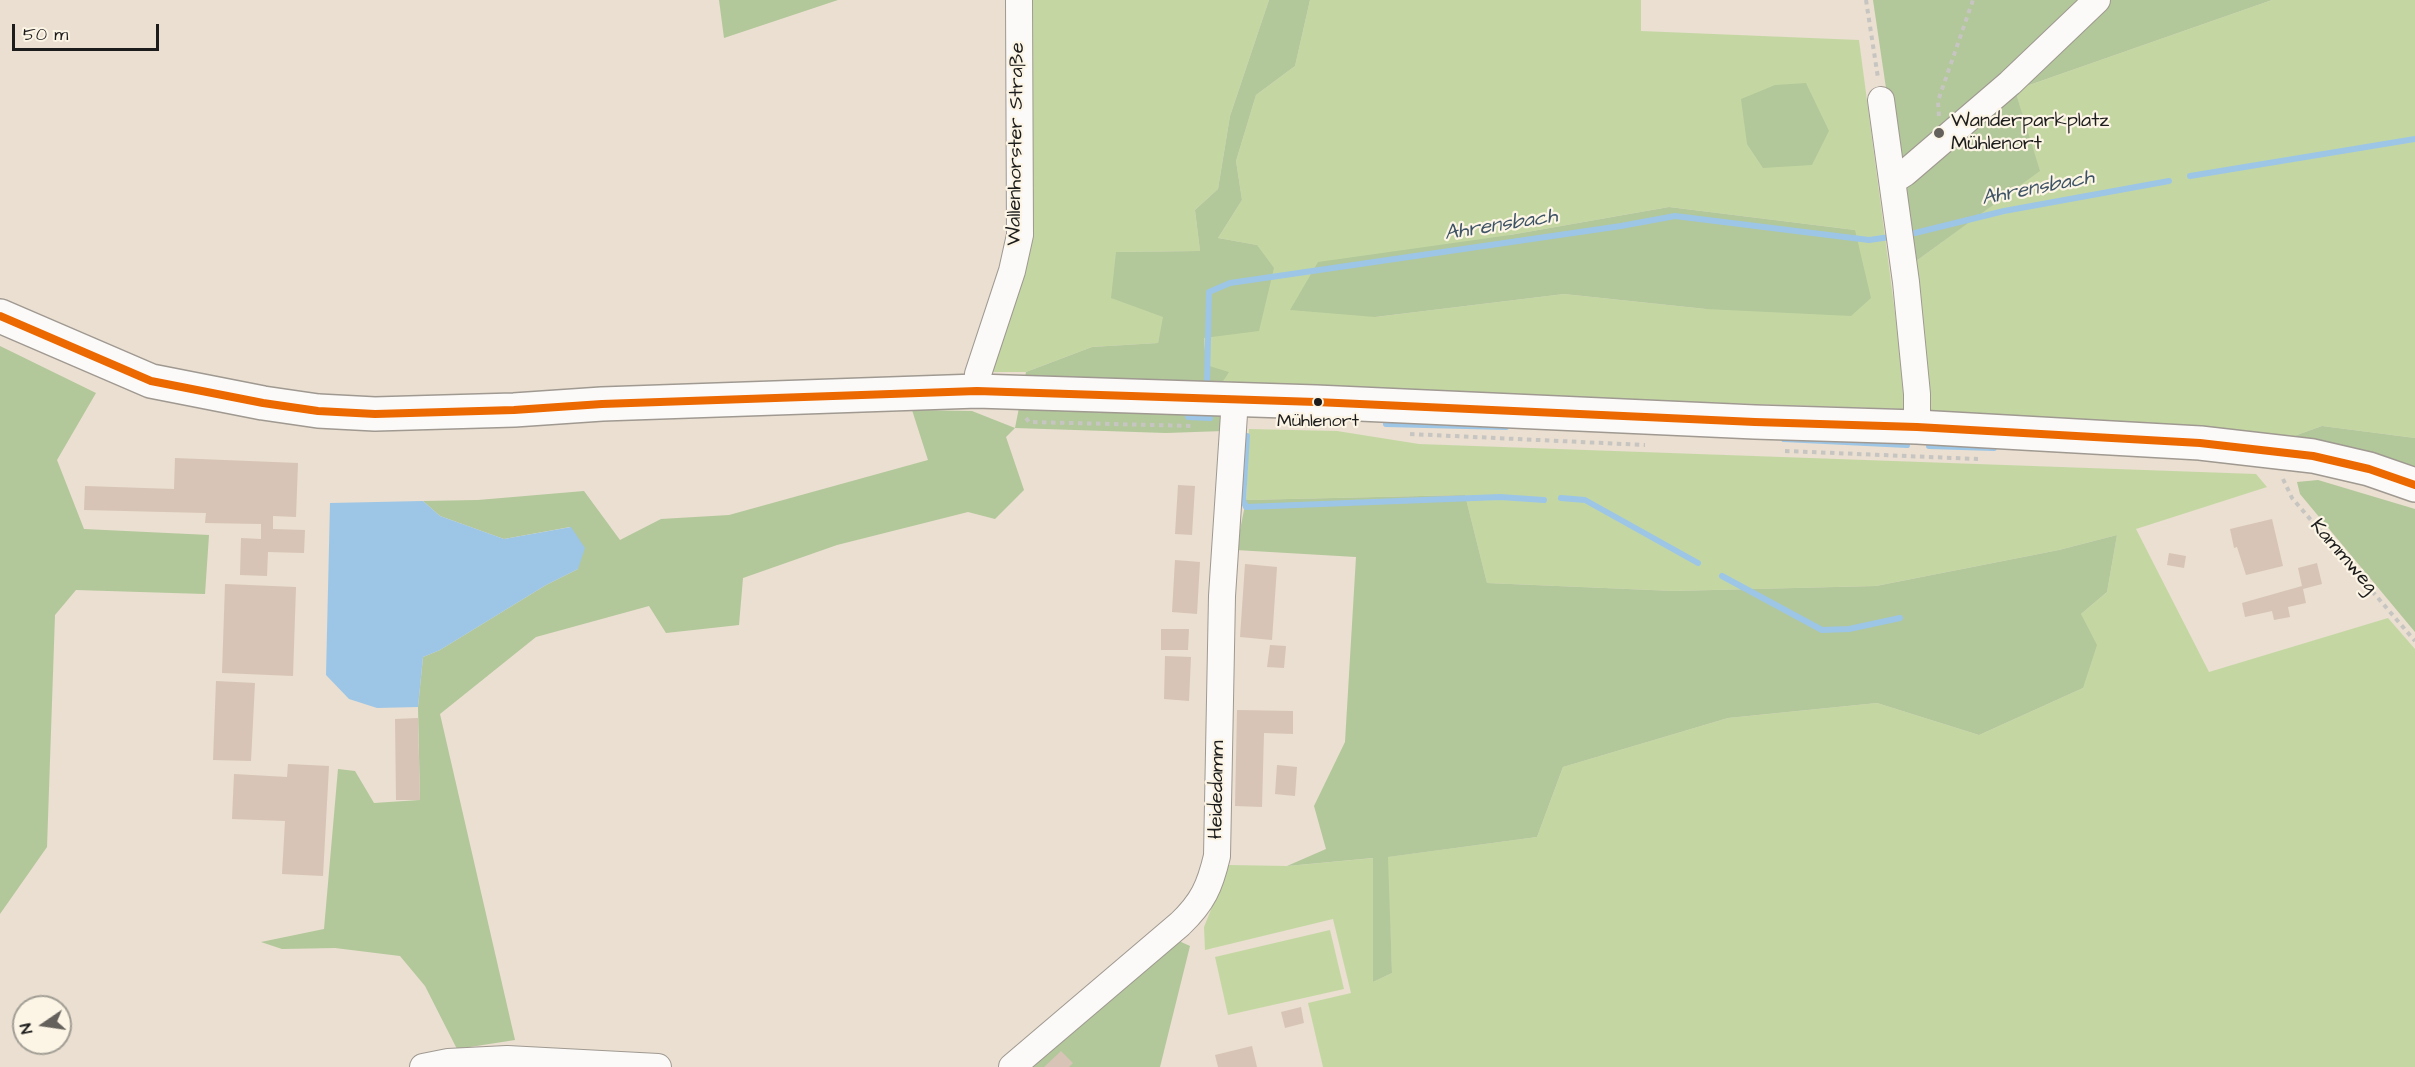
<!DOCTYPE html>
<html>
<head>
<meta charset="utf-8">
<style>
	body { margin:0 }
	#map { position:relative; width:2415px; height:1067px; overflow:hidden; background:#eadfd0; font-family:"Architects Daughter",sans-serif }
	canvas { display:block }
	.north { position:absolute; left:12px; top:995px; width:60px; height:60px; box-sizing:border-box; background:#fcf5e5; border:2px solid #a29e95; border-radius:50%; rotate:257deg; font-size:16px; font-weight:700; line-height:24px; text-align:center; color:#1c1c1c }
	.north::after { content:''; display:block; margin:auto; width:21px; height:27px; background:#64605b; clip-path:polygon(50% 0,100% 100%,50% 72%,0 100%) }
	.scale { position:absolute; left:12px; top:24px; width:147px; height:27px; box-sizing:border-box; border:3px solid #1c1c1c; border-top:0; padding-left:8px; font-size:18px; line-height:21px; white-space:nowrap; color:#1c1c1c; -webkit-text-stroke:4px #fcf5e5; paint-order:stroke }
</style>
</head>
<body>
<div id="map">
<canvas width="2415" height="1067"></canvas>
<div class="north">N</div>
<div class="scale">50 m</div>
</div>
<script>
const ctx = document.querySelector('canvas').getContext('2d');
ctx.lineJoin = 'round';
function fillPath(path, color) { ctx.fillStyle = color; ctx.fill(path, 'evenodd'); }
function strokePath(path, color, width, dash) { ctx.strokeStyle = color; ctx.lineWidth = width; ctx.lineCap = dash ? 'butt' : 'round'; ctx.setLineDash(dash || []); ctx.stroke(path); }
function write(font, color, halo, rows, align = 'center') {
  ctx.font = font + ' "Architects Daughter",sans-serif'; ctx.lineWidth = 4.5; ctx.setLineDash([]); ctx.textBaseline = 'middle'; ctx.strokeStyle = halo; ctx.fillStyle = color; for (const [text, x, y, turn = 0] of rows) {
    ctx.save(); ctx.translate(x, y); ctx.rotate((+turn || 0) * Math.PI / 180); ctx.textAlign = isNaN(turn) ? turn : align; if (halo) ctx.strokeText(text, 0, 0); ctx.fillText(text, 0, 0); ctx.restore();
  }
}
fillPath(new Path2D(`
	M 1028,0 L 1269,0 L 1230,116 L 1218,189 L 1195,210 L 1200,251 L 1116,252 L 1164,317 L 1158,343 L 1092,347 L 1026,372 L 987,372 L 1015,287 Z
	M 1310,0 L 1641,0 L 1641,31 L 1859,40 L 1905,388 L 1904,409 L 1220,386 L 1206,365 L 1204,337 L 1259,330 L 1257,245 L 1218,238 L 1242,200 L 1236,161 L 1256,95 L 1295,66 ZM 1669,207 L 1855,230 L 1706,309 L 1564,294 L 1375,317 L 1510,235 Z
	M 2272,0 L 2415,0 L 2415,438 L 2322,426 L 2283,440 L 2253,432 L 1929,413 L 1912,264 L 2039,171 L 2015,90 Z
	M 1249,429 L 1337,431 L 1419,444 L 2256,474 L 2267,487 L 2136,529 L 2209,672 L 2388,618 L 2415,649 L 2415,1067 L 1323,1067 L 1308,1003 L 1351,993 L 1333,919 L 1205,950 L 1204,927 L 1229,865 L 1287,866 L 1374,858 L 1373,982 L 1392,973 L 1387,857 L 1537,837 L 1563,767 L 1728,718 L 1877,703 L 1979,735 L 2083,688 L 2081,614 L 2107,592 L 2117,535 L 2059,550 L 1876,586 L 1674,591 L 1487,583 L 1465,495 L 1246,500 Z
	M 1330,930 L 1344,989 L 1228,1015 L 1215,957 Z`), '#c4d7a3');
fillPath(new Path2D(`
	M 719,0 L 838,0 L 724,38 Z
	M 1269,0 L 1310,0 L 1295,66 L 1256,95 L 1236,161 L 1242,200 L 1218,238 L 1257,245 L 1274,268 L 1259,331 L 1204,338 L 1206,365 L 1229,372 L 1220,386 L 1223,431 L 1166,433 L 1015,428 L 1006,437 L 1024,490 L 995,519 L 968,512 L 837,545 L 743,578 L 739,625 L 666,633 L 649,606 L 536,637 L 440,714 L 515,1040 L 457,1049 L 425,986 L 400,956 L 335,948 L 282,949 L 261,942 L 324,929 L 338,769 L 355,771 L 374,803 L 420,800 L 418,707 L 423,657 L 440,650 L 546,585 L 578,569 L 570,527 L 504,539 L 440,516 L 423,501 L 478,500 L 584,491 L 620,540 L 661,519 L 729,515 L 928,460 L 912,410 L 972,411 L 1015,428 L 1026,372 L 1092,347 L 1158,343 L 1163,317 L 1111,298 L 1116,252 L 1200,251 L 1195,210 L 1218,189 L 1230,116 Z
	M 1873,0 L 2272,0 L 2015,90 L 2040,171 L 1912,264 Z
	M 1806,83 L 1829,131 L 1812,165 L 1763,168 L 1747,144 L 1741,99 L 1775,85 Z
	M 1669,207 L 1855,230 L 1871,298 L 1851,316 L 1706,309 L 1564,294 L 1375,317 L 1290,310 L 1318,262 L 1510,235 Z
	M 0,346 L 96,393 L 57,460 L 84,529 L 209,535 L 205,594 L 76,590 L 55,615 L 47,847 L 0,914 Z
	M 2322,426 L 2415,438 L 2415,476 L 2283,440 Z
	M 2318,480 L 2415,509 L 2415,632 L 2300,494 L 2297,482 Z
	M 1465,495 L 1487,583 L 1674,591 L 1876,586 L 2059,550 L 2117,535 L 2107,592 L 2081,614 L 2097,645 L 2083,688 L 1979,735 L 1877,703 L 1728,718 L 1563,767 L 1537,837 L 1388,857 L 1392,973 L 1373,982 L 1373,858 L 1287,866 L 1326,849 L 1314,806 L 1345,742 L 1356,557 L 1236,550 L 1246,500 Z
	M 1179,941 L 1190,946 L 1160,1067 L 1026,1067 Z`), '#b2c79a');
fillPath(new Path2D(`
	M 423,501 L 440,516 L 504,539 L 571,527 L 585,548 L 578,569 L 546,585 L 440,650 L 423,657 L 418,707 L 377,708 L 349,699 L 326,675 L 330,503 Z`), '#9dc6e6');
strokePath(new Path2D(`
	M 2190,176 L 2415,139
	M 1915,233 L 2004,211 L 2169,181
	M 1207,383 L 1209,292 L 1230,283 L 1621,226 L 1675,216 L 1869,240 L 1890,237
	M 1188,417 L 1210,418
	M 1386,424 L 1506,427
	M 1247,436 L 1243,500 L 1246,507 L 1500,497 L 1544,500
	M 1784,439 L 1907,445
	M 1929,446 L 1994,448
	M 1561,498 L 1585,500 L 1698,563
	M 1722,576 L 1822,630 L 1849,629 L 1900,618`), '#9dc6e6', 6);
fillPath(new Path2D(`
	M 175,458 L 298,463 L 296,517 L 273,516 L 273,529 L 305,530 L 304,553 L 268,552 L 267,576 L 240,575 L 241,538 L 261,539 L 261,524 L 205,523 L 206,513 L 84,510 L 85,486 L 174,489 Z
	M 1178,485 L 1195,486 L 1192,535 L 1175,534 Z
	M 2272,519 L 2283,566 L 2246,575 L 2237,547 L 2234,548 L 2230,529 Z
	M 2169,553 L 2186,556 L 2184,568 L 2167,565 Z
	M 1175,560 L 1200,562 L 1197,614 L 1172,612 Z
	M 2317,563 L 2322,584 L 2303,589 L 2306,603 L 2288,607 L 2290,617 L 2274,620 L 2272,611 L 2245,617 L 2242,603 L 2302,586 L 2298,568 Z
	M 1245,564 L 1277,567 L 1272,640 L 1240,637 Z
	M 225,584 L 296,587 L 293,676 L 222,673 Z
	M 1161,629 L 1189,629 L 1188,650 L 1161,650 Z
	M 1270,645 L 1286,646 L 1284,668 L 1267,667 Z
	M 1165,656 L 1191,657 L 1189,701 L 1164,699 Z
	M 216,681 L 255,683 L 251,761 L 213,760 Z
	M 1237,710 L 1293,711 L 1293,734 L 1264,733 L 1262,807 L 1235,806 Z
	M 418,718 L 420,800 L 396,800 L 395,719 Z
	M 288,764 L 329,766 L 323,876 L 282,874 L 285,821 L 232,819 L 234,774 L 287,777 Z
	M 1277,765 L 1297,767 L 1295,796 L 1275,794 Z
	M 1301,1007 L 1304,1023 L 1285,1028 L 1281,1012 Z
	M 1252,1046 L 1257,1067 L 1218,1067 L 1215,1055 Z
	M 1061,1051 L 1073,1063 L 1069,1067 L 1044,1067 Z`), '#d7c4b6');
const minor = new Path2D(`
	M 1881,100 L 1906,282 L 1917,394 L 1917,427
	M 1894,180 L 1905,173 L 2010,83 L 2097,0
	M 977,391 L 978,374 L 1012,271 L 1020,235 L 1019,0
	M 423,1067 L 448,1062 L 507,1059 L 658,1067
	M 1012,1067 L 1180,924 C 1203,902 1210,886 1217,856 L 1222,596 L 1235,399`);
const major = new Path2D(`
	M 0,316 L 151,381 L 263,403 L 318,411 L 375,414 L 514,410 L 602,404 L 977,391 L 1316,402 L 1755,422 L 1917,427 L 2200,443 L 2313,456 L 2369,469 L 2415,485`);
strokePath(minor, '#9f9991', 28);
strokePath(major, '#9f9991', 36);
strokePath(new Path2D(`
	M 1866,0 L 1878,78
	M 1939,116 L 1938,101 L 1973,0
	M 1026,418 L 1029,422 L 1194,426
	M 1410,434 L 1645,445
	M 1785,451 L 1978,459
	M 2283,479 L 2292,498 L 2415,641`), '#c7c5c1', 4, [4.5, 4.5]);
strokePath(minor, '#fcfaf8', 26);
strokePath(major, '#fcfaf8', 33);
strokePath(new Path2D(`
	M 0,316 L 151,381 L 263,403 L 318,411 L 375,414 L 514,410 L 602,404 L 977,391 L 1316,402 L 1755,422 L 1917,427 L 2200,443 L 2313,456 L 2369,469 L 2415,485`), '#ec6800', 8);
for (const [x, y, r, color] of [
	[1939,133,6,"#64605b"],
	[1318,402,5,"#1c1c1c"]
]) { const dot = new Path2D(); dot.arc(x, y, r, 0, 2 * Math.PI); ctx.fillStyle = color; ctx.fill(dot); strokePath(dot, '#fcf5e5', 2); }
write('18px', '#1c1c1c', '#fcf5e5', [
	["Mühlenort",1318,422]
]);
write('20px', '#1c1c1c', '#fcf5e5', [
	["Wanderparkplatz",1951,122],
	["Mühlenort",1951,145]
], 'left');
write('20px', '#1c1c1c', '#fcf5e5', [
	["Wallenhorster Straße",1017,144,-89],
	["Kammweg",2343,557,49],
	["Heidedamm",1218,790,-89]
]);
write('italic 21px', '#3e5466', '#fcf5e5', [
	["Ahrensbach",2038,189,-11],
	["Ahrensbach",1501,226,-9]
]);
</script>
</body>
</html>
